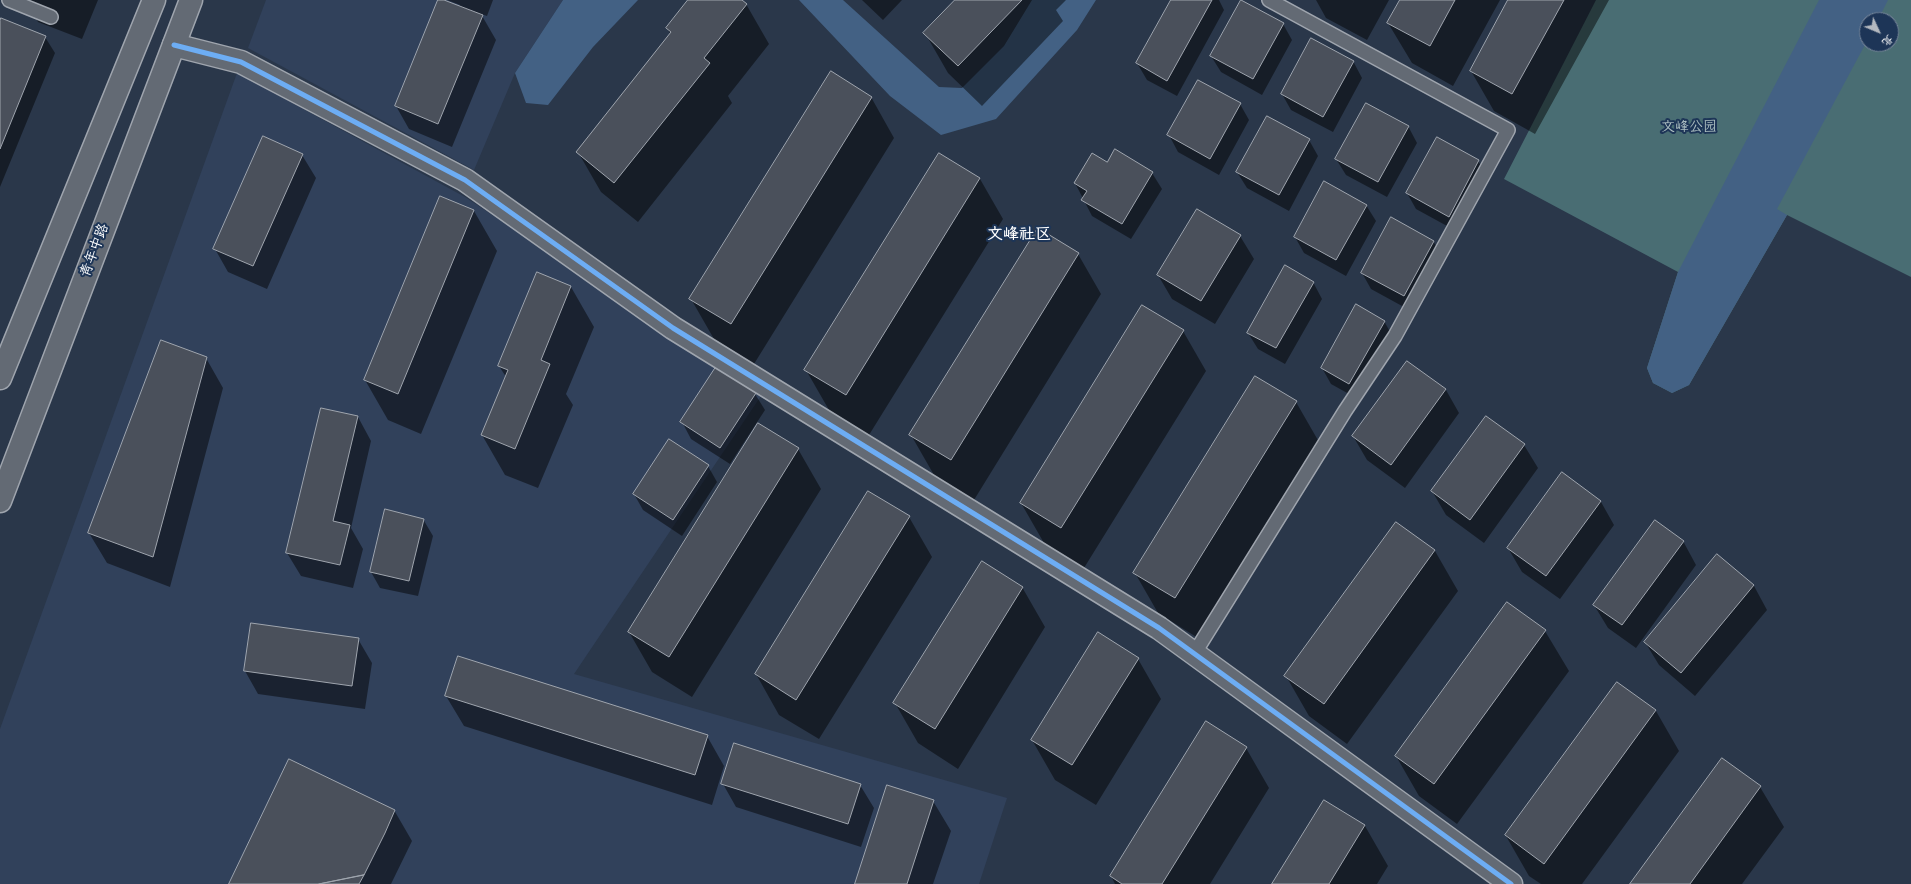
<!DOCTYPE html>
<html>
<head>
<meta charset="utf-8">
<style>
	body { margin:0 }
	#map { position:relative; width:1911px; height:884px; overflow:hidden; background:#2a374a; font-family:"Gochi Hand","LXGW WenKai TC",sans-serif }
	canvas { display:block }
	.north { position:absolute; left:1859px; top:12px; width:40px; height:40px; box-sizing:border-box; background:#1d3557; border:1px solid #77869a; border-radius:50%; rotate:134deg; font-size:11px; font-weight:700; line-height:16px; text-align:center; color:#fff }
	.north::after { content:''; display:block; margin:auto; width:14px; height:18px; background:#b4b9c0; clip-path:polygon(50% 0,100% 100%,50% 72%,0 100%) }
</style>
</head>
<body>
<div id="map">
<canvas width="1911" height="884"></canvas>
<div class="north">北</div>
</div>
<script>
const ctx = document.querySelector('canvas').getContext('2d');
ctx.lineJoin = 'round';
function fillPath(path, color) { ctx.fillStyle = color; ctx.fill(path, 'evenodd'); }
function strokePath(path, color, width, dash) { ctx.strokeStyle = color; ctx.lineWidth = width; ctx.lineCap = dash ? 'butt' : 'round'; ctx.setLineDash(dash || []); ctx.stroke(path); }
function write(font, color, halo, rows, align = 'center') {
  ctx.font = font + ' "Gochi Hand","LXGW WenKai TC",sans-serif'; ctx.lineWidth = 4; ctx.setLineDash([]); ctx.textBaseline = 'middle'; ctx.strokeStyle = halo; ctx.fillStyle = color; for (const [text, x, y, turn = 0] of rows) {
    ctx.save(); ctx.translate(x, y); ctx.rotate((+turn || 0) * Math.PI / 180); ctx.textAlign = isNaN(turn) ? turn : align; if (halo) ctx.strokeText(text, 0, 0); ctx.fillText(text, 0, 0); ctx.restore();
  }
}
fillPath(new Path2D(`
	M 266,0 L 563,0 L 515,73 L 474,170 L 248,48 Z
	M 237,73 L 465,197 L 763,393 L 574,674 L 1007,798 L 979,884 L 0,884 L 0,729 Z`), '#31415b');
fillPath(new Path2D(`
	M 1596,0 L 1911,0 L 1911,277 L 1787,215 L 1689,385 L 1672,393 L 1653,383 L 1647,368 L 1678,272 L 1504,179 ZM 1867,20 L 1891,20 L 1891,44 L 1867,44 Z`), '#496d73');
fillPath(new Path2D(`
	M 563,0 L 638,0 L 593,47 L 548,105 L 526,103 L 515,73 Z
	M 799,0 L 843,0 L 939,87 L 962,88 L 1004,46 L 1032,0 L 1096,0 L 1077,30 L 996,119 L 941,135 L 890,96 Z
	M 1819,0 L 1888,0 L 1878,20 L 1867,20 L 1867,41 L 1777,209 L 1787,215 L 1689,385 L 1672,393 L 1653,383 L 1647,368 L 1678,272 Z`), '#436184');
fillPath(new Path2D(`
	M 26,0 L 98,0 L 82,39 L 38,22 Z
	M 439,0 L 459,7 L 460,5 L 447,0 L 493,0 L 487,16 L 481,14 L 496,40 L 452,147 L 409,129 L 396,106 Z
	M 689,0 L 741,0 L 746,4 L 769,44 L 728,96 L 732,103 L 638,222 L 601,192 L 578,152 L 671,35 L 667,28 Z
	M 862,0 L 902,0 L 883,20 Z
	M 956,0 L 1066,0 L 1056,10 L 1063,21 L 982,106 L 948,73 L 925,33 Z
	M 1172,0 L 1219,0 L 1224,10 L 1177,96 L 1147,80 L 1137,63 Z
	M 1316,0 L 1389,0 L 1367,40 L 1326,18 Z
	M 1401,0 L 1500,0 L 1453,86 L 1412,63 L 1388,23 Z
	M 1510,0 L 1609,0 L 1535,134 L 1494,111 L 1471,71 Z
	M 0,24 L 45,37 L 55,53 L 0,187 Z
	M 1283,24 L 1292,40 L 1262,95 L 1221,72 L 1211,56 Z
	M 1353,61 L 1362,78 L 1333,132 L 1291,110 L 1282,94 Z
	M 871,97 L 894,138 L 754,364 L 714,339 L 691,299 Z
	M 1240,104 L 1249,120 L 1219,175 L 1178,152 L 1169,135 Z
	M 1408,126 L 1417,143 L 1387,197 L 1346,175 L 1336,159 Z
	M 1437,139 L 1478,161 L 1488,177 L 1458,232 L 1416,209 L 1407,193 Z
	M 1309,140 L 1318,156 L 1289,211 L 1247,188 L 1237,172 Z
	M 939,154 L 980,179 L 1003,219 L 869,435 L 829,410 L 806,370 Z
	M 302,155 L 316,178 L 267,289 L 228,272 L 215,249 Z
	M 1108,163 L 1152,173 L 1162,189 L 1131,239 L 1092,216 L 1075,183 Z
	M 1366,205 L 1376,221 L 1346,276 L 1304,253 L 1295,237 Z
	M 474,211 L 497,251 L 421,434 L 388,420 L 365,380 Z
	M 1240,236 L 1254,259 L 1215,324 L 1172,299 L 1158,275 Z
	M 1433,241 L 1443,257 L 1413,312 L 1371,289 L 1362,273 Z
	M 1078,254 L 1101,294 L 974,500 L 934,475 L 911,435 Z
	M 538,274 L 571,287 L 594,327 L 566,394 L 573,405 L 538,488 L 505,475 L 482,435 L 506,377 L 499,366 Z
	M 1313,282 L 1322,299 L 1285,364 L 1258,349 L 1248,333 Z
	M 1384,321 L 1393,337 L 1358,399 L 1331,384 L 1322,368 Z
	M 1183,331 L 1206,371 L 1084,568 L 1044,543 L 1021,503 Z
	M 206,358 L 223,388 L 170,587 L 107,563 L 89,533 Z
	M 1407,362 L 1446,390 L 1459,413 L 1405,488 L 1367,460 L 1353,436 Z
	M 717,369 L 755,394 L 765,410 L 730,464 L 691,439 L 682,422 Z
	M 1296,402 L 1319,442 L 1198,638 L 1158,613 L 1135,573 Z
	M 322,409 L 358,417 L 371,441 L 351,528 L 363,549 L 353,588 L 301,576 L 287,553 Z
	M 1524,445 L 1538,468 L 1484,543 L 1446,515 L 1432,491 Z
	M 798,449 L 821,489 L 692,697 L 652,672 L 629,632 Z
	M 708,466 L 717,482 L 682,536 L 643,510 L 634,494 Z
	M 1562,474 L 1601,502 L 1614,525 L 1560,599 L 1522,572 L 1508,548 Z
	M 909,517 L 932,557 L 819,739 L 779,715 L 756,674 Z
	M 423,519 L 433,536 L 418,596 L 380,588 L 371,572 Z
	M 1396,523 L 1435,551 L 1458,591 L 1347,744 L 1309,716 L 1286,676 Z
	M 1683,541 L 1696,565 L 1636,648 L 1608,628 L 1594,605 Z
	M 1717,555 L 1754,586 L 1767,610 L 1695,696 L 1659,665 L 1645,642 Z
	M 1022,587 L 1045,627 L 958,769 L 918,743 L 895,703 Z
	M 1507,603 L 1545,631 L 1569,671 L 1457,824 L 1419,796 L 1396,756 Z
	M 358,639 L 372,663 L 365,709 L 258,694 L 245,671 Z
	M 1138,659 L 1161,699 L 1096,805 L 1055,780 L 1032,740 Z
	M 1617,683 L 1656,711 L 1679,751 L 1582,884 L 1541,884 L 1529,876 L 1506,836 Z
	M 446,696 L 707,736 L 724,766 L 712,805 L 464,726 Z
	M 1246,748 L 1269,788 L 1210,884 L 1115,884 L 1111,876 Z
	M 1722,759 L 1760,787 L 1784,827 L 1742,884 L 1631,884 Z
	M 723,784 L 860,785 L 874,808 L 861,847 L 736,807 Z
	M 933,801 L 951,831 L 933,884 L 856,884 Z
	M 1324,801 L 1365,826 L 1388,866 L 1377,884 L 1273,884 Z
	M 394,810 L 412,841 L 391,884 L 230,884 Z`), '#0007');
const building = new Path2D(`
	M 438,0 L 444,0 L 483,15 L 438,124 L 395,106 Z
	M 688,0 L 742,0 L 747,4 L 704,58 L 710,63 L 614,183 L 576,152 L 671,32 L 666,28 Z
	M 955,0 L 1022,0 L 958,66 L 923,33 Z
	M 1171,0 L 1212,0 L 1167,81 L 1136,63 Z
	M 1241,0 L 1284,23 L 1253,79 L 1210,56 Z
	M 1400,0 L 1455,0 L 1430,46 L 1387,23 Z
	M 1508,0 L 1564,0 L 1512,94 L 1470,71 Z
	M 1,18 L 46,36 L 0,149 L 0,21 Z
	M 1311,38 L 1354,61 L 1323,117 L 1281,94 Z
	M 831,71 L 872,97 L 731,324 L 689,299 Z
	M 1198,80 L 1241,103 L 1210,159 L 1167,135 Z
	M 1366,103 L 1409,126 L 1378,182 L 1335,159 Z
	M 1267,116 L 1310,139 L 1279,195 L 1236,172 Z
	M 263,136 L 303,154 L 253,266 L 213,249 Z
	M 1437,137 L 1479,160 L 1449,217 L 1406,193 Z
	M 1115,149 L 1153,172 L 1122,224 L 1081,200 L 1087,191 L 1074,183 L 1092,153 L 1107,162 Z
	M 939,153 L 980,178 L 846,395 L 804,370 Z
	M 1324,181 L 1367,205 L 1336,260 L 1294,237 Z
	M 440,196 L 474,210 L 398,394 L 364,380 Z
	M 1197,209 L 1241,235 L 1201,301 L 1157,275 Z
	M 1391,217 L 1434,241 L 1404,296 L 1361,273 Z
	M 1038,228 L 1079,253 L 951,460 L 909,435 Z
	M 1285,265 L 1314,282 L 1276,348 L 1247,333 Z
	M 537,272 L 571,286 L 541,360 L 550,364 L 515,449 L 481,435 L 508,370 L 498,366 Z
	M 1356,304 L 1385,321 L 1349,384 L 1321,368 Z
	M 1142,305 L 1184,330 L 1061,528 L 1020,503 Z
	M 161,340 L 207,357 L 153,557 L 88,533 Z
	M 1407,361 L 1446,389 L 1391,465 L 1352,436 Z
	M 716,367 L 756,393 L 720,448 L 680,422 Z
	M 1255,376 L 1297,401 L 1175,598 L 1133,573 Z
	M 321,408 L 358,416 L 333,521 L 350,525 L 340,565 L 286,553 Z
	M 1486,416 L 1525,444 L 1470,520 L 1431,491 Z
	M 758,423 L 799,448 L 669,657 L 628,632 Z
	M 669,439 L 709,465 L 673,520 L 633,494 Z
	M 1562,472 L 1601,501 L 1546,576 L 1507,548 Z
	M 868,491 L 910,516 L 796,700 L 755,674 Z
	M 385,509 L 424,519 L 409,581 L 370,572 Z
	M 1655,520 L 1684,541 L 1622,625 L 1593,605 Z
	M 1396,522 L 1435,550 L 1324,704 L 1284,676 Z
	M 1717,554 L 1754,585 L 1681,673 L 1644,642 Z
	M 982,561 L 1023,587 L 935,729 L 893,703 Z
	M 1507,602 L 1546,630 L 1434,784 L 1395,756 Z
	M 251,623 L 359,638 L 352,686 L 244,671 Z
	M 1098,632 L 1139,658 L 1072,765 L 1031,740 Z
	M 458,656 L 708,735 L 695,775 L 445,696 Z
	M 1617,682 L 1656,710 L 1544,864 L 1505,835 Z
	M 1206,721 L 1247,747 L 1162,884 L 1122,884 L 1110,876 Z
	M 734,743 L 861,784 L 848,824 L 721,784 Z
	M 1722,758 L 1761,786 L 1690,884 L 1630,884 Z
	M 289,759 L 395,810 L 385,833 L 364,875 L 319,884 L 229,884 Z
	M 887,785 L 934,800 L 907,884 L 855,884 Z
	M 1324,800 L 1365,825 L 1329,884 L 1272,884 Z
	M 364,875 L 359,884 L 319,884 Z`);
fillPath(building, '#4a505b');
strokePath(building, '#9fa5ae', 1);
const service = new Path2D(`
	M 9,0 L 51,17
	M 1194,654 L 1345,411 L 1395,336 L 1508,130 L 1269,0`);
const minor = new Path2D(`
	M 174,45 L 241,62 L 465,180 L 673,328 L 1159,628 L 1511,884`);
const secondary = new Path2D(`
	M 0,378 L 154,0
	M 0,501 L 191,0`);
strokePath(service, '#9fa5ae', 16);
strokePath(minor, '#9fa5ae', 25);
strokePath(secondary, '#9fa5ae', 25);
strokePath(service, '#636a74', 13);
strokePath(minor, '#636a74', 22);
strokePath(secondary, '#636a74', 22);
strokePath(new Path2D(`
	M 174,45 L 241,62 L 465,180 L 673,328 L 1159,628 L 1511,884`), '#6dadf4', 5);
write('14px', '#afc1c3', '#1d3557', [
	["文峰公园",1689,129]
]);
write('14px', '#fff', '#1d3557', [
	["青年中路",96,251,-69]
]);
write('bold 16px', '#fff', '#1d3557', [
	["文峰社区",1019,237]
]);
</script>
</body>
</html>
